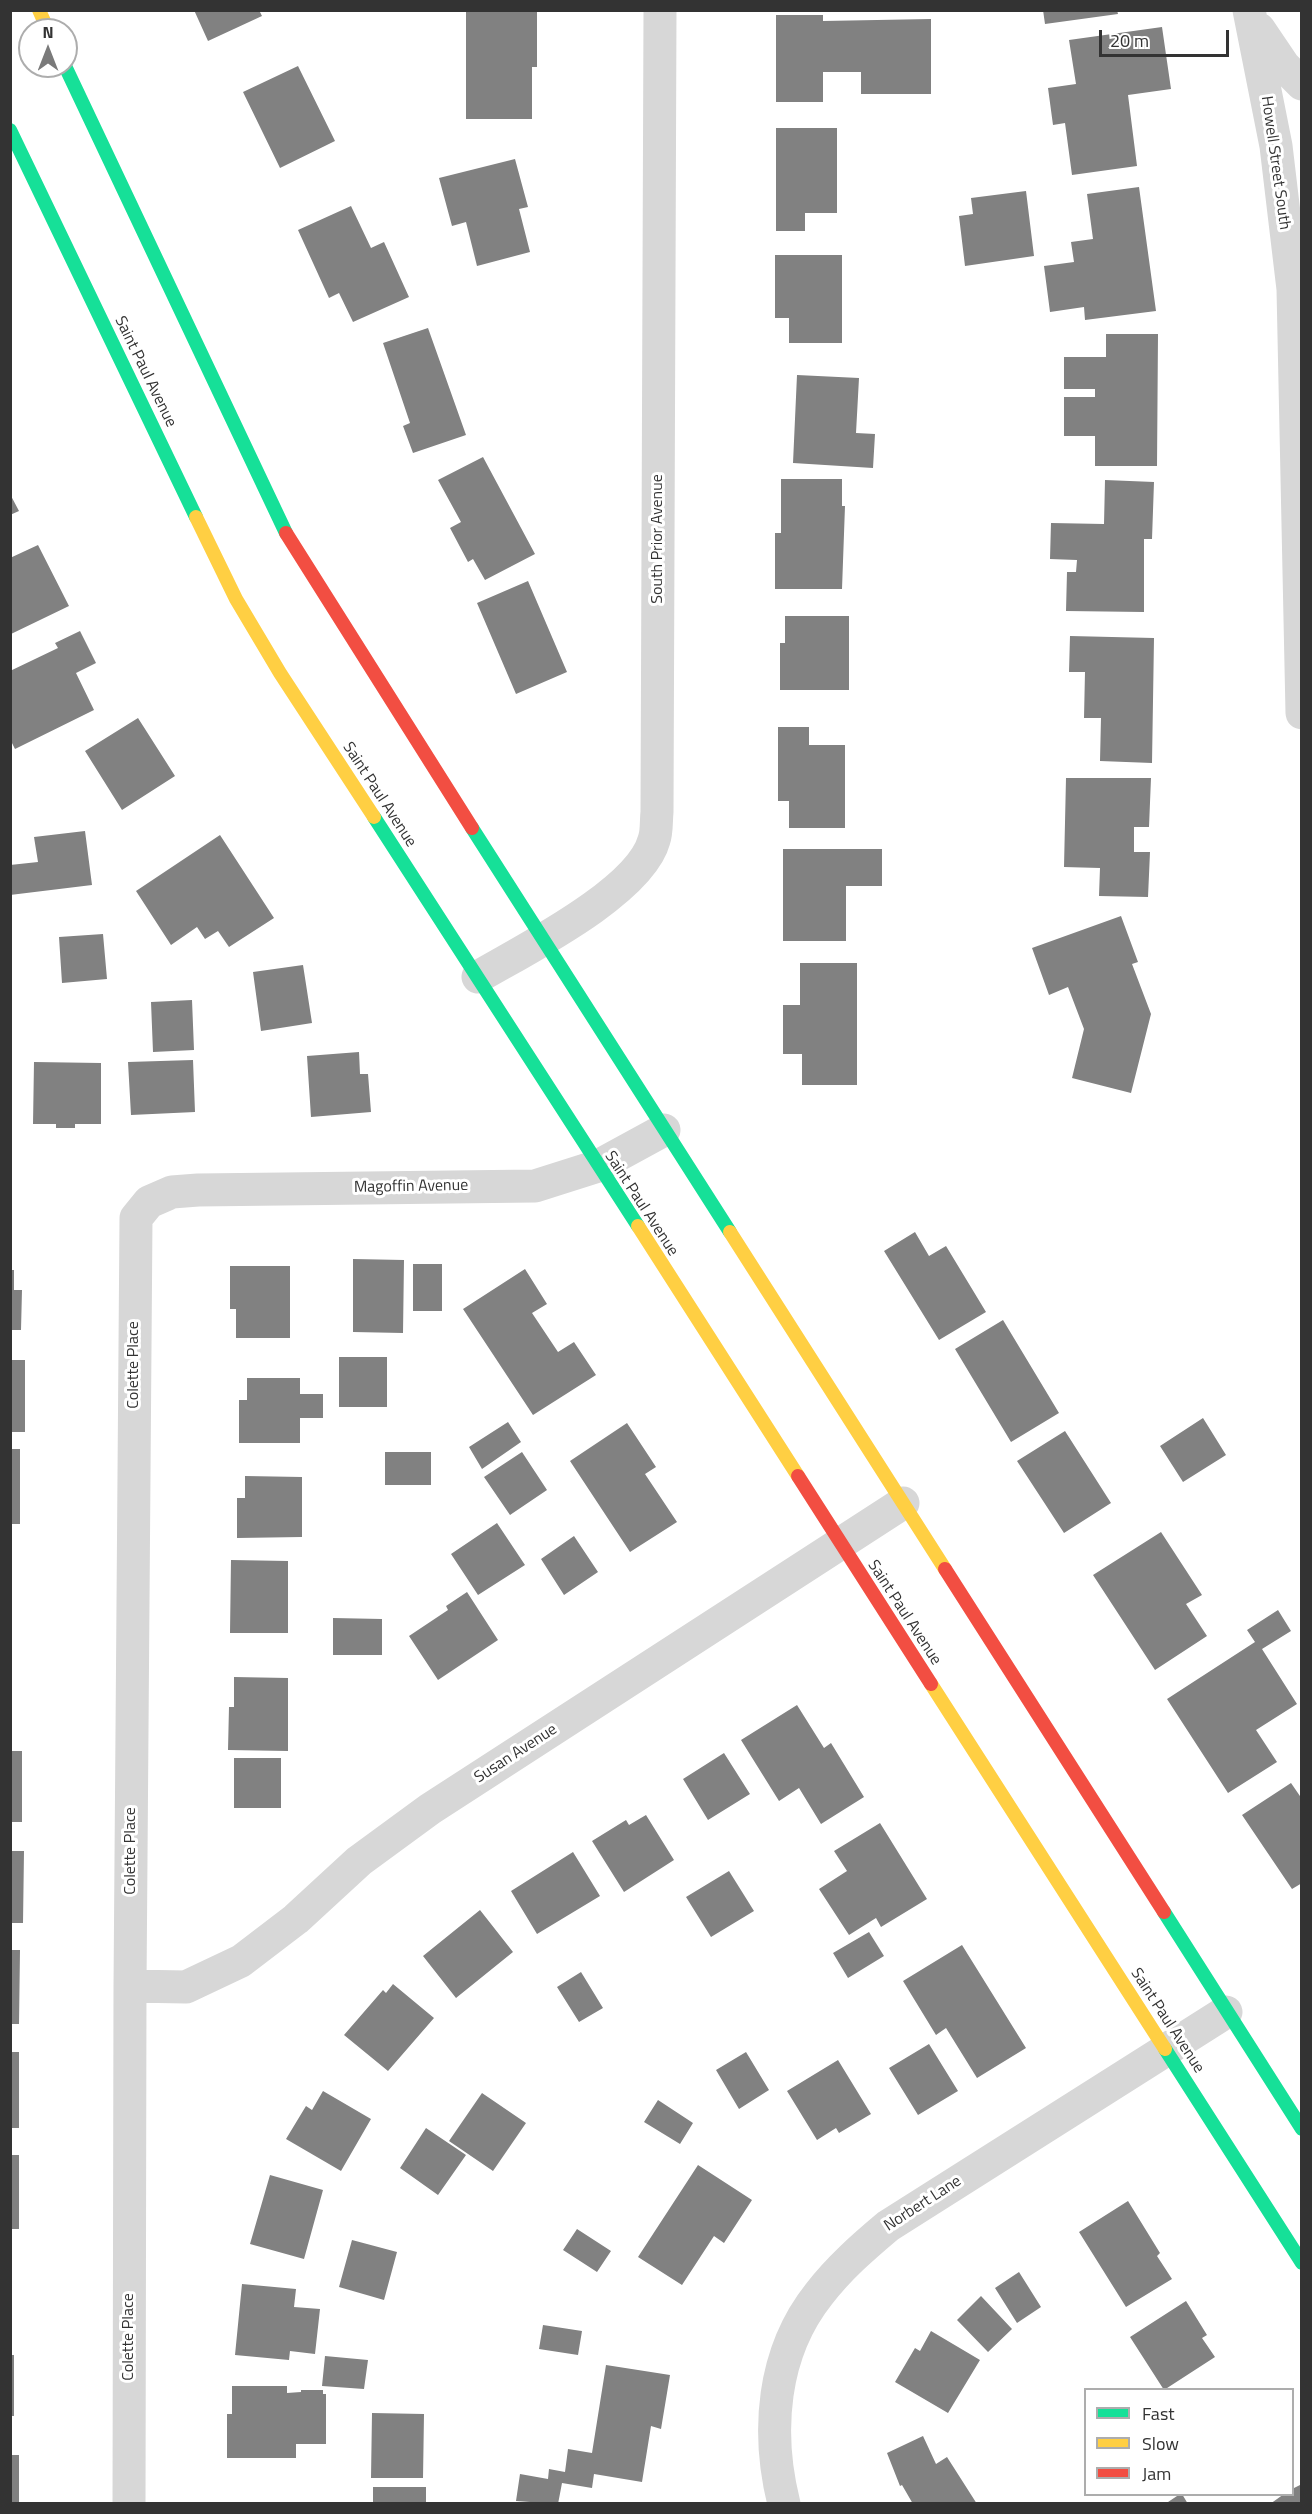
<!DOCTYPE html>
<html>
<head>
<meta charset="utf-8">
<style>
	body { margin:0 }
	#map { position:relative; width:1312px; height:2514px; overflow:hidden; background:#fff; font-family:"Titillium Web",sans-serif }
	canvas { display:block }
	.frame { position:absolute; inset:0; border:12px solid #333; pointer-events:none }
	.legend { position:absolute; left:1084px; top:2388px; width:210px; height:108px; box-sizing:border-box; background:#fff; border:2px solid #adadad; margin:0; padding:8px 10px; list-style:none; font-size:18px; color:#333 }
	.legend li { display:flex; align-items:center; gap:12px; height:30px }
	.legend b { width:30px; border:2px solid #adadad }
	.north { position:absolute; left:18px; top:18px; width:60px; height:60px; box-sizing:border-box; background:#fff; border:2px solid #adadad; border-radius:50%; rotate:0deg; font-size:16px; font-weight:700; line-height:24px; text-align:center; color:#333 }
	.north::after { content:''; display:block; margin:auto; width:21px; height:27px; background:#7a7a7a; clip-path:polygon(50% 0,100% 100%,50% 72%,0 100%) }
	.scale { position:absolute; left:1099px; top:30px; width:130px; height:27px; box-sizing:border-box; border:3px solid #333; border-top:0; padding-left:8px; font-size:18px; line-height:21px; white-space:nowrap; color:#333; -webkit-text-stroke:4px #fff; paint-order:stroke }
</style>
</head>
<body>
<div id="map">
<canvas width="1312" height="2514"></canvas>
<div class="frame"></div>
<ul class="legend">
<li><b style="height:8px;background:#16e098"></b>Fast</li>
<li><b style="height:8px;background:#ffcf43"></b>Slow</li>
<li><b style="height:8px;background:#f24e42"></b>Jam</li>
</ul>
<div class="north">N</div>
<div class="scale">20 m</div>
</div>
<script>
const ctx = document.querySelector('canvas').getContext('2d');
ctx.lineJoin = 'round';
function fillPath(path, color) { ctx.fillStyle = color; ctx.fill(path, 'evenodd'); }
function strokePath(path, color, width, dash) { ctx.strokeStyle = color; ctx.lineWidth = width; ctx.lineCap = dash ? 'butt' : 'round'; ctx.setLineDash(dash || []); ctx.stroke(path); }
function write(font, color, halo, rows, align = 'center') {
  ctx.font = font + ' "Titillium Web",sans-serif'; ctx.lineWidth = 6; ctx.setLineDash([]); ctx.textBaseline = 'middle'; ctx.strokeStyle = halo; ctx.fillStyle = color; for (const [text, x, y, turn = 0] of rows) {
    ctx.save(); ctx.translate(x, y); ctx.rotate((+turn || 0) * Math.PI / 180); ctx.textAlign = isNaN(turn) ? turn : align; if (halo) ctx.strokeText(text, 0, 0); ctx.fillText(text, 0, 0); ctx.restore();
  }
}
fillPath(new Path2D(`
	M 194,10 L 259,10 L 262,16 L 208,41 Z
	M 466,10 L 537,10 L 537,67 L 532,67 L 532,119 L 466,119 Z
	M 1043,10 L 1117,10 L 1118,14 L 1045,24 Z
	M 776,15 L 823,15 L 823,21 L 931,19 L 931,94 L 861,94 L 861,72 L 823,72 L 823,102 L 776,102 Z
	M 1162,27 L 1171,89 L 1128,95 L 1137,166 L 1072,175 L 1065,123 L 1053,125 L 1048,88 L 1076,84 L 1069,40 Z
	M 298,66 L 335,141 L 280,168 L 243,92 Z
	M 776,128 L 837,128 L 837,213 L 805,213 L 805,231 L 776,231 Z
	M 515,159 L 528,207 L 519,209 L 530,252 L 477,266 L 466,222 L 452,226 L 439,178 Z
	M 1139,187 L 1156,311 L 1085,320 L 1084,307 L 1050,312 L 1044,266 L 1074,262 L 1071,242 L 1093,239 L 1087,194 Z
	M 1026,191 L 1034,256 L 965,266 L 959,216 L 973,214 L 971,198 Z
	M 351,206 L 371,248 L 384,242 L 409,297 L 353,322 L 339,293 L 329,298 L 298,230 Z
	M 775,255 L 842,255 L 842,343 L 789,343 L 789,318 L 775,318 Z
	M 428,328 L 466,435 L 413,453 L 403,426 L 410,423 L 383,343 Z
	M 1106,334 L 1158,334 L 1157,466 L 1095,466 L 1095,436 L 1064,436 L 1064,397 L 1095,397 L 1095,389 L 1064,389 L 1064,357 L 1106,357 Z
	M 797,375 L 859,378 L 856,433 L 875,434 L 873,468 L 793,463 Z
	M 483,457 L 535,554 L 485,580 L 473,559 L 468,562 L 450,528 L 461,522 L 438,480 Z
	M 781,479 L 842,479 L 842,506 L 845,506 L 842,589 L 775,589 L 775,533 L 781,533 Z
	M 1105,480 L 1154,482 L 1152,539 L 1144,539 L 1144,612 L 1066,611 L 1067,572 L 1076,572 L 1077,560 L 1050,559 L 1051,523 L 1104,524 Z
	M 10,494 L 19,511 L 10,515 Z
	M 38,545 L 69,606 L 11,634 L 10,558 Z
	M 528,581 L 567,672 L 516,694 L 477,603 Z
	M 785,616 L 849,616 L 849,690 L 780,690 L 780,643 L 785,643 Z
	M 80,631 L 96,663 L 76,673 L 94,710 L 15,749 L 10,739 L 10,671 L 58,648 L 55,643 Z
	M 1070,636 L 1154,638 L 1152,763 L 1100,761 L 1101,718 L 1084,718 L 1085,672 L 1069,672 Z
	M 138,718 L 175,776 L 122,810 L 85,751 Z
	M 778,727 L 809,727 L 809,745 L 845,745 L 845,828 L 789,828 L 789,801 L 778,801 Z
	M 1066,778 L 1151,778 L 1149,827 L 1134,827 L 1134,852 L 1150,852 L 1148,897 L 1099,896 L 1100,868 L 1064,867 Z
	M 85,831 L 92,885 L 10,895 L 10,865 L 38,862 L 34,837 Z
	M 220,835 L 274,918 L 229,947 L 218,931 L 205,939 L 197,927 L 171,945 L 136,891 Z
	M 783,849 L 882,849 L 882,886 L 846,886 L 846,941 L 783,941 Z
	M 1121,916 L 1138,962 L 1132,964 L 1151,1014 L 1131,1093 L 1072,1078 L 1084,1029 L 1068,987 L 1049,995 L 1032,948 Z
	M 103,934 L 107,979 L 62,983 L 59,937 Z
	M 800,963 L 857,963 L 857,1085 L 802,1085 L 802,1054 L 783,1054 L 783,1005 L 800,1005 Z
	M 303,965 L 312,1023 L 261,1031 L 253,972 Z
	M 192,1000 L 194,1050 L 153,1052 L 151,1002 Z
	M 359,1052 L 360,1074 L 368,1074 L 371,1112 L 311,1117 L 307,1056 Z
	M 193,1060 L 195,1112 L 131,1115 L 128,1062 Z
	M 34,1062 L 101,1063 L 101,1124 L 75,1124 L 75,1128 L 56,1128 L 56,1124 L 33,1124 Z
	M 915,1232 L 929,1256 L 946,1246 L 986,1312 L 939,1340 L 884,1251 Z
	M 353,1259 L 404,1260 L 403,1333 L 353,1332 Z
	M 413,1264 L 442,1264 L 442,1311 L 413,1311 Z
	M 230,1266 L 290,1266 L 290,1338 L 236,1338 L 236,1309 L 230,1309 Z
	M 525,1269 L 547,1304 L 532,1313 L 558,1352 L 574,1342 L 596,1375 L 533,1415 L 463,1309 Z
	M 10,1270 L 14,1270 L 14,1290 L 22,1290 L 21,1330 L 10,1330 Z
	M 1003,1320 L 1059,1413 L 1011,1442 L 955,1349 Z
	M 339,1357 L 387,1357 L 387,1407 L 339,1407 Z
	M 10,1360 L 25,1360 L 25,1432 L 10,1432 Z
	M 247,1378 L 300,1378 L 300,1394 L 323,1394 L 323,1418 L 300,1418 L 300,1443 L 239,1443 L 239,1400 L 247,1400 Z
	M 1203,1418 L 1226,1455 L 1183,1482 L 1160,1446 Z
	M 508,1422 L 521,1442 L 482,1469 L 469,1447 Z
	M 627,1423 L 656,1467 L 645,1474 L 677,1522 L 630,1552 L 570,1461 Z
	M 1065,1431 L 1111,1503 L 1064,1533 L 1017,1461 Z
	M 10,1449 L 20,1449 L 20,1524 L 10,1524 Z
	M 385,1452 L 431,1452 L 431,1485 L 385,1485 Z
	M 522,1452 L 547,1490 L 510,1515 L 484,1477 Z
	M 245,1476 L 302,1477 L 302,1537 L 237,1538 L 237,1498 L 245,1498 Z
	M 497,1523 L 525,1565 L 478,1595 L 451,1554 Z
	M 1161,1532 L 1202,1595 L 1186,1604 L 1207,1636 L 1155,1670 L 1093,1575 Z
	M 574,1536 L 598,1572 L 564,1595 L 541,1559 Z
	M 231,1560 L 288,1561 L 288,1633 L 230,1633 Z
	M 467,1592 L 498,1640 L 438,1680 L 409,1636 L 448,1610 L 446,1606 Z
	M 1278,1610 L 1291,1631 L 1262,1649 L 1297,1704 L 1256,1730 L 1277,1762 L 1228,1793 L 1167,1699 L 1255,1642 L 1247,1630 Z
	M 333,1618 L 382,1619 L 382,1655 L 333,1655 Z
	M 234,1677 L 288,1678 L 288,1751 L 228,1750 L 229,1707 L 234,1707 Z
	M 797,1705 L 824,1748 L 831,1743 L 864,1797 L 821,1824 L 799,1788 L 779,1801 L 741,1740 Z
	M 10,1751 L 22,1751 L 22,1822 L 10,1822 Z
	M 724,1753 L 750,1794 L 708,1820 L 683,1779 Z
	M 234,1758 L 281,1758 L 281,1808 L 234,1808 Z
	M 1291,1783 L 1302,1799 L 1302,1883 L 1292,1889 L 1242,1815 Z
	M 646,1815 L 674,1860 L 624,1892 L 592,1841 L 626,1820 L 629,1825 Z
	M 880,1823 L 927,1899 L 881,1927 L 876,1918 L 849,1935 L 819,1889 L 847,1871 L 834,1851 Z
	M 10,1851 L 24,1851 L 23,1923 L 10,1923 Z
	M 573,1852 L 600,1896 L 537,1934 L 511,1891 Z
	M 729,1871 L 754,1911 L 711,1937 L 686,1897 Z
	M 480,1910 L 513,1952 L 456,1998 L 423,1956 Z
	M 869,1932 L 884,1956 L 848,1978 L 833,1953 Z
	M 962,1945 L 1026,2048 L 977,2078 L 946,2028 L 936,2035 L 903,1981 Z
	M 10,1950 L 20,1950 L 19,2024 L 10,2024 Z
	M 581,1972 L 603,2008 L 579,2022 L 557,1987 Z
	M 393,1984 L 434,2018 L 388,2071 L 344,2035 L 383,1990 L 386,1993 Z
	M 929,2044 L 958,2091 L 918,2115 L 889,2068 Z
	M 10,2052 L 19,2052 L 19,2128 L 10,2128 Z
	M 746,2052 L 769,2090 L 739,2109 L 716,2070 Z
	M 838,2060 L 871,2114 L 839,2133 L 836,2128 L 817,2140 L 787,2091 Z
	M 323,2091 L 371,2119 L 341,2171 L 286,2139 L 306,2106 L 312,2110 Z
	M 482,2093 L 526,2123 L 493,2171 L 449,2141 Z
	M 658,2100 L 693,2123 L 680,2144 L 644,2122 Z
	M 426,2128 L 466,2155 L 438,2195 L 400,2168 Z
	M 10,2155 L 19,2155 L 19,2229 L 10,2229 Z
	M 698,2165 L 752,2200 L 724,2243 L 714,2236 L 682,2285 L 638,2257 Z
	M 270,2175 L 323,2190 L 304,2259 L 250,2244 Z
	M 1128,2201 L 1160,2253 L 1157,2256 L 1172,2279 L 1126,2307 L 1079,2232 Z
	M 577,2229 L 611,2251 L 597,2272 L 563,2250 Z
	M 352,2240 L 397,2252 L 384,2300 L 339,2287 Z
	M 1019,2272 L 1041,2307 L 1017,2323 L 995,2288 Z
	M 242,2284 L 296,2289 L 294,2307 L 320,2309 L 315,2354 L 290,2351 L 289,2360 L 235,2355 Z
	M 981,2296 L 1012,2329 L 988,2352 L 957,2320 Z
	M 1186,2301 L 1207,2335 L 1202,2338 L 1215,2357 L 1164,2390 L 1130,2337 Z
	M 543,2325 L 582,2331 L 578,2355 L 539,2349 Z
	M 931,2331 L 980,2360 L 948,2413 L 895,2382 L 915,2348 L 920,2351 Z
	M 10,2355 L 14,2355 L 14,2416 L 10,2416 Z
	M 325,2356 L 368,2360 L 364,2389 L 322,2386 Z
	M 606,2365 L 670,2375 L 661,2429 L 651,2426 L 642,2482 L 594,2474 L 592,2488 L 562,2483 L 558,2504 L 516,2501 L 520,2474 L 548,2479 L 549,2469 L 565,2472 L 568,2449 L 592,2453 Z
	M 232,2386 L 287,2386 L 287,2393 L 301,2392 L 301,2390 L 323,2390 L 323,2394 L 326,2394 L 326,2444 L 296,2444 L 296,2458 L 227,2458 L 227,2414 L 232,2414 Z
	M 372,2413 L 424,2414 L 423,2478 L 371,2478 Z
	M 923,2436 L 936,2464 L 947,2457 L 977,2504 L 913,2504 L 902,2485 L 900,2486 L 887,2453 Z
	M 10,2455 L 19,2455 L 19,2504 L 10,2504 Z
	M 1302,2484 L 1302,2504 L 1270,2504 L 1284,2494 L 1292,2494 L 1292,2489 Z
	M 373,2487 L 426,2487 L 426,2504 L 373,2504 Z
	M 1180,2494 L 1182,2494 L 1188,2504 L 1165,2504 Z`), '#818181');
strokePath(new Path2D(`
	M 1249,10 L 1276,146 L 1293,289 L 1302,713
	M 1259,29 L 1284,66 L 1302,84
	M 478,977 C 524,950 640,892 654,840 C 657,832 656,821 657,812 L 660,10
	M 130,1986 L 186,1987 L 241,1961 L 296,1919 L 359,1861 L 430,1809 L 903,1503
	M 129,2504 L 130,1986 L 136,1218 L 149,1202 L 172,1192 L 198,1190 L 535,1186 L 598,1166 L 664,1130
	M 784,2504 C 766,2432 772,2353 819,2294 C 839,2268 863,2247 888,2226 L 1226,2012`), '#d7d7d7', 33);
strokePath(new Path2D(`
	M 65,66 L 286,533
	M 10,130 L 196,517
	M 374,817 L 638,1226
	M 472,828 L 730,1232
	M 1164,1912 L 1302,2129
	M 1165,2049 L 1302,2263`), '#16e098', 14);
strokePath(new Path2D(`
	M 39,10 L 48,30
	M 196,517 L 236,599 L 280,673 L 374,817
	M 638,1226 L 798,1476
	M 730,1232 L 945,1569
	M 931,1684 L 1165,2049`), '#ffcf43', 14);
strokePath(new Path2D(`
	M 286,533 L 472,828
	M 798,1476 L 931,1684
	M 945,1569 L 1164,1912`), '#f24e42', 14);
write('16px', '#333', '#fff', [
	["Howell Street South",1275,163,82],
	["Saint Paul Avenue",145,372,64],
	["South Prior Avenue",658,539,-90],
	["Saint Paul Avenue",379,795,57],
	["Magoffin Avenue",411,1187,-1],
	["Saint Paul Avenue",641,1204,57],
	["Colette Place",134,1365,-90],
	["Saint Paul Avenue",904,1613,57],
	["Susan Avenue",516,1754,-33],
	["Colette Place",131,1851,-90],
	["Saint Paul Avenue",1167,2021,57],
	["Norbert Lane",923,2204,-33],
	["Colette Place",129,2337,-90]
]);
</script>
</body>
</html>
